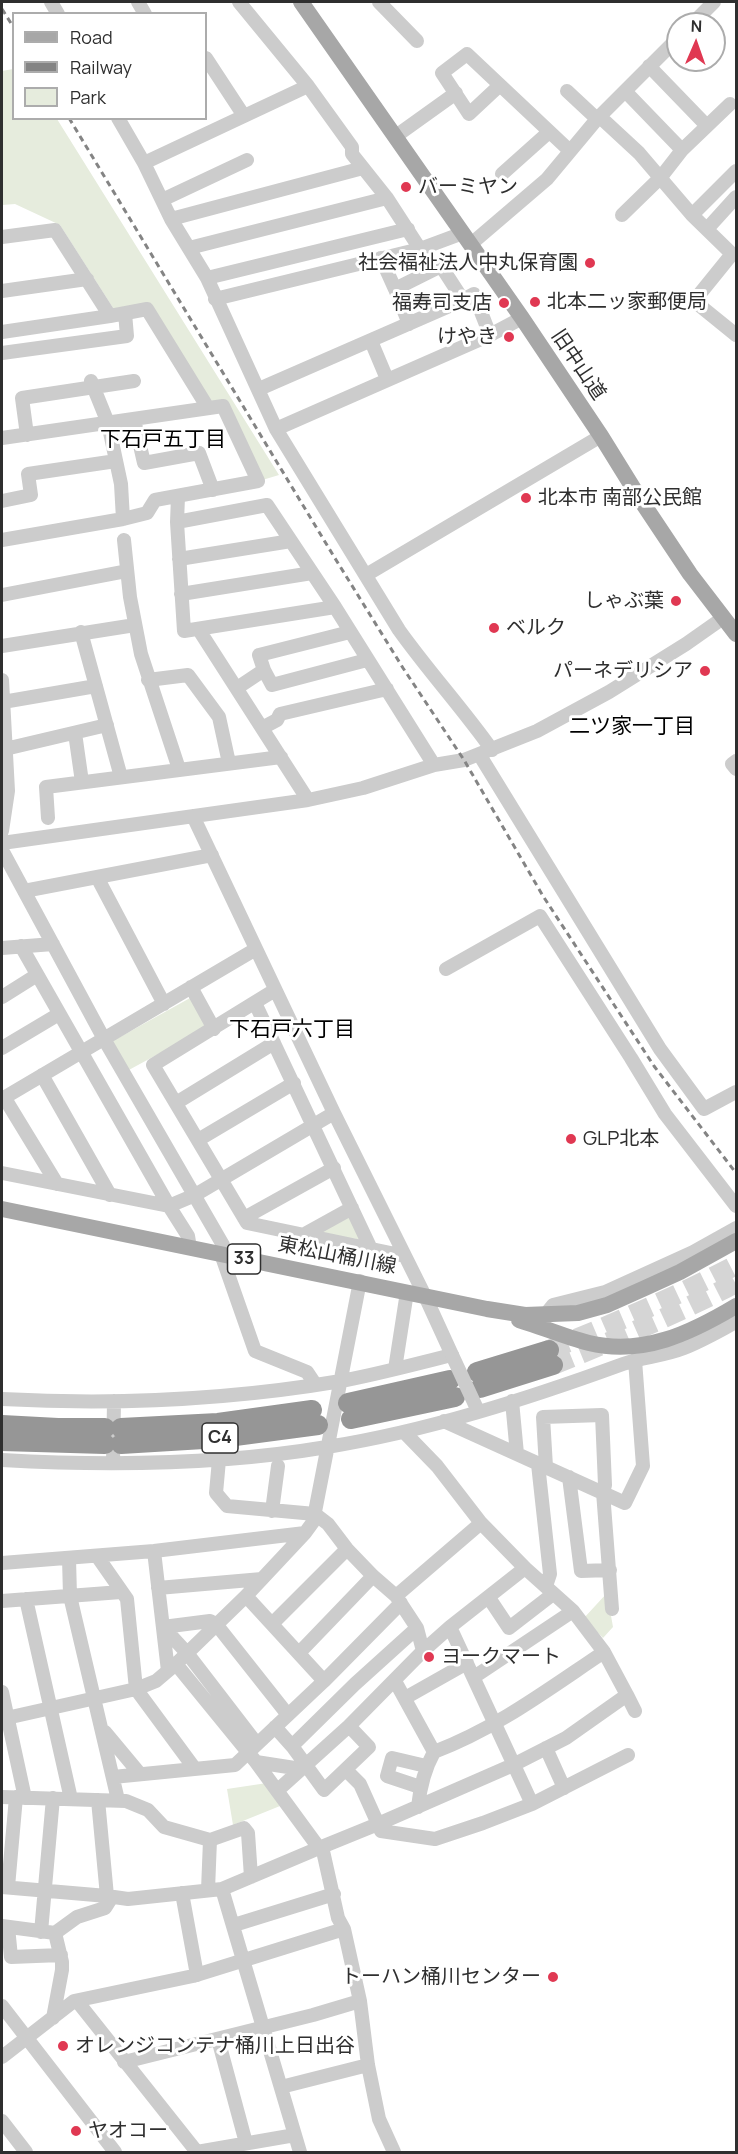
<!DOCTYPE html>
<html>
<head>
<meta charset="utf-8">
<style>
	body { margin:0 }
	#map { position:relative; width:738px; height:2154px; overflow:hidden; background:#fff; font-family:Manrope,sans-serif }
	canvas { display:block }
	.frame { position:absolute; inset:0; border:3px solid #2f2f2f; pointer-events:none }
	.legend { position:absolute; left:12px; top:12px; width:195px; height:108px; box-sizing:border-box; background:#fff; border:2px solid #acacac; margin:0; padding:8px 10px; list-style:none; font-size:18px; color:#2f2f2f }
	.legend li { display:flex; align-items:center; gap:12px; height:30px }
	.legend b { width:30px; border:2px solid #acacac }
	.north { position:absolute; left:666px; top:12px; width:60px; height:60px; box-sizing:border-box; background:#fff; border:2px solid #acacac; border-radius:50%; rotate:2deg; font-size:16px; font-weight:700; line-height:24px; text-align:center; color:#2f2f2f }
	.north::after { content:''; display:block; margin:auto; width:21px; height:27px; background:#e03852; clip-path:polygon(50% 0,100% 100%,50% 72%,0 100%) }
</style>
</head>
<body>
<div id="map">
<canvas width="738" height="2154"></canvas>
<div class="frame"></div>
<ul class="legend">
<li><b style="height:8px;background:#a7a7a7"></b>Road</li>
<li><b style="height:8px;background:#848484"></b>Railway</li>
<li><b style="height:16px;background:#e6ecdd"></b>Park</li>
</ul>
<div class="north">N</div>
</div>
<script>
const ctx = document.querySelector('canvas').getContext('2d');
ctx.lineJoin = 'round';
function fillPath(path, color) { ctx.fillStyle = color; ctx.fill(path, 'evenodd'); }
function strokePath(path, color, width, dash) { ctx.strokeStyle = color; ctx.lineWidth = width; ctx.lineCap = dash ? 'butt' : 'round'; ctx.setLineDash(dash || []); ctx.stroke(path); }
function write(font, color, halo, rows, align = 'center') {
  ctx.font = font + ' Manrope,"Noto Sans JP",sans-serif'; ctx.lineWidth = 6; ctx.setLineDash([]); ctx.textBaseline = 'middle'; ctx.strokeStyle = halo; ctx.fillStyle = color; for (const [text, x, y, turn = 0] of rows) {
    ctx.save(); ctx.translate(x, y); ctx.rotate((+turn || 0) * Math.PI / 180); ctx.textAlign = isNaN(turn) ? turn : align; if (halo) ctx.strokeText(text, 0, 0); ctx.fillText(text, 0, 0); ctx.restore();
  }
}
fillPath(new Path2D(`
	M 13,69 L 14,118 L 57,119 L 279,475 L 259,481 L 220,402 L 204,404 L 147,305 L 115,311 L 60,225 L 15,204 L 2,205 L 2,71 Z
	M 190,998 L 206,1028 L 127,1071 L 111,1042 Z
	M 348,1213 L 364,1240 L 319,1234 Z
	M 607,1593 L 613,1627 L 603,1638 L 584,1618 Z
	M 267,1783 L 280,1806 L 233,1825 L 227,1789 Z`), '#e6ecdd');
strokePath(new Path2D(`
	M 549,1350 C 613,1324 675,1297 736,1265
	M 553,1365 C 615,1340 677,1314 736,1283`), '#d5d5d5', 20, [20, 10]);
strokePath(new Path2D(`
	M 51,2 L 58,14
	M 138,2 L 145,14
	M 239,2 L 308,86 L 352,147 L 352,154 L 387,198 L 420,249 L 463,233
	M 379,2 L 417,41
	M 692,24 L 714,2
	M 206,58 L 244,116
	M 649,66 L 707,126
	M 499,86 L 469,114 L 442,73 L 467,54 L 570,151
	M 567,91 L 597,119
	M 625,91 L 682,150
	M 599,116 L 639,153 L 692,215 L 732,254 L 698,296 L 699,305 L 736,335
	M 118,118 L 144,163 L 171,219 L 207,278 L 276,429 L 399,630 C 429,672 463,709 492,750
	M 396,136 L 456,93
	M 144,163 L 308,86
	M 502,174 L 549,132
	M 162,200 L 247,160
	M 622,215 L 661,177 L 682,150 L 730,104
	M 692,215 L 736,171
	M 171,219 L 363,168
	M 707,229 L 736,197
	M 2,237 L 55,230 L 110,316 L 147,309 L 208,408
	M 471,244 L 547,179 L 597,119 L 678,38
	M 189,248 L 387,198
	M 381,258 L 395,289
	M 207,278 L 408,229
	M 2,291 L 87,279
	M 215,299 L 420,249
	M 463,300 L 474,294 L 490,335
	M 2,332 L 110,316
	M 371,341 L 387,379
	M 2,353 L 127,336 L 125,313
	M 91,381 L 108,423 L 121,484 L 123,519
	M 259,389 L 463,300 L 441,266 L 395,289 L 409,324
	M 134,419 L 144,463 L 199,453 L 213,490
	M 276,429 L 490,335 L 522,318
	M 27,435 L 22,398 L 134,381
	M 2,438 L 223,406 L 258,481 L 155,500 L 147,513 L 123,519 L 2,540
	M 178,497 L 177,522 L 184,631 L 335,607
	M 2,501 L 31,495 L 28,474 L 116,461
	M 177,522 L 267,505 L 335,607 L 434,765
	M 124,540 L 130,597 L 141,654 L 179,769
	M 179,559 L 291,541
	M 366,575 L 601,436
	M 181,594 L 312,573
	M 2,595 L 127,571
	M 199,630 L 308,800
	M 81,632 L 121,777
	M 2,646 L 135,625
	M 264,670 L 272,685 L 367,660
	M 2,680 L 8,791 L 2,831
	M 148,680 L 188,675 L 219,717 L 229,763
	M 237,688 L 264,670 L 259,655 L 350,632
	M 3,702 L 96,686
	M 262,728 L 277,720 L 280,714 L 387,689
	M 75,733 L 82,782
	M 5,749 L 107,725
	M 479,754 L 660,1049 L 704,1109 L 736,1092
	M 736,761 L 732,764 L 736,769
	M 48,818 L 46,787 L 281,757
	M 2,843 L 308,800 L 363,788 L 434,765 L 464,760 L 537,731 L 609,692 L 686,644 L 723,618
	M 2,850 L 104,1039 L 223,1245 L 221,1254 L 255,1351 L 307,1372 L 315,1384
	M 97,877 L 164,1004
	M 24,891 L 212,855
	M 21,946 L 169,1206 L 195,1195 L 334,1113
	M 2,948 L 53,944
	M 446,969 L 540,916 L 631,1058 L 665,1114 L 736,1206
	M 191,987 L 214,1029
	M 275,990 L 153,1065 L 247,1223 L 405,1256
	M 2,997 L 37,975
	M 255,1003 L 371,1249
	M 2,1048 L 59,1014
	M 42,1075 L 110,1195
	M 4,1097 L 57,1184
	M 2,1099 L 256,949
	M 176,1103 L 274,1043
	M 198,1140 L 294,1083
	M 2,1173 L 169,1206 L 188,1236 L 190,1248
	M 244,1218 L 334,1168
	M 305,1234 L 352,1208
	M 545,1315 L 553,1305 L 605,1292 L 693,1252 L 736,1228
	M 395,1369 L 407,1292
	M 2,1399 C 115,1405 229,1400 341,1381 C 379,1374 415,1364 452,1355 L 425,1296 L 334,1113 L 193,816
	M 512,1401 L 517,1454
	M 444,1421 L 625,1503 L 643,1466 L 635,1360
	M 2,1460 C 110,1466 220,1465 327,1447 C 427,1431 527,1399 623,1364 C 643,1357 664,1356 684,1348 C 702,1341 719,1331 736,1322
	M 219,1460 L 216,1493 L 227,1506 L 315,1514 L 328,1524 L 347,1549 L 373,1576 L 396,1596 L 417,1628 L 423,1651
	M 113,1463 L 114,1401
	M 538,1464 L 550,1574 L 546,1586
	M 546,1467 L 543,1417 L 602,1415 L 605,1485 L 603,1492 L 612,1609
	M 569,1477 L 581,1571 L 610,1570
	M 272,1511 L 278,1466
	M 154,1551 L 168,1671
	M 97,1556 L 127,1599 L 136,1689 L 195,1769
	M 69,1558 L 70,1596 L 118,1800
	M 2,1563 L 154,1551 L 305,1533
	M 158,1588 L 262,1579
	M 246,1596 L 324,1681
	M 396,1596 L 481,1523
	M 489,1598 L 509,1628 L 553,1594
	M 26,1599 L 71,1799
	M 2,1601 L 121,1592
	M 272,1624 L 347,1549
	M 163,1627 L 210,1621 L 216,1624 L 288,1715
	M 163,1627 L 187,1653 L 257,1744
	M 450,1627 L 532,1804
	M 299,1653 L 373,1576
	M 176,1664 L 256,1762 L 301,1769
	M 474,1677 L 573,1611
	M 395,1681 L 434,1752
	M 2,1692 L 25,1798
	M 627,1695 L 635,1711
	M 405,1698 L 467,1663
	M 2,1719 L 136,1689 L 156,1681 L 176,1664 L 246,1596 L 305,1533 L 313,1522 L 360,1281
	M 275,1727 L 292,1746 L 324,1790 L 369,1747 L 349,1726
	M 105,1732 L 140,1774
	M 292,1746 L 355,1684 L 417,1628
	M 546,1748 L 564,1788
	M 346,1770 L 360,1784 L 378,1824 L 513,1765 L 566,1738 L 627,1695 L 604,1652 L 573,1611 L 525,1568 L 481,1523 L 437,1466 L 404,1432
	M 113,1777 L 235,1765 L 324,1681 L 401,1603
	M 420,1787 L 387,1776 L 392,1758 L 426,1766
	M 278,1790 L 349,1726 L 423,1651 L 450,1627 L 525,1568
	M 2,1797 L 126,1801 L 148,1810 L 164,1827 L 210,1840 L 244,1828 L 248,1833 L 251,1877
	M 98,1800 L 107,1896 L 128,1899 L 222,1889 L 319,1848 L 256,1762
	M 418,1807 C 420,1787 424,1770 434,1752 C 497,1728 547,1690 604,1652
	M 2,1887 L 107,1896
	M 8,1887 L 16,1797
	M 222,1889 L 300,2152
	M 208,1890 L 210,1840
	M 182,1893 L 197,1975
	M 234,1925 L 334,1894
	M 2,1926 L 55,1933 L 77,1917 L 105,1908 L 112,1897
	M 8,1927 L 11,1957 L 61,1955
	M 41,1932 L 53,1798
	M 77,2001 L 197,2152 L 295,2135
	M 2,2006 L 115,2152
	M 53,2018 L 62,1970 L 62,1962 L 55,1933
	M 218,2039 L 246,2143
	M 2,2057 L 74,2001 L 193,1976 L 344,1929
	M 124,2062 L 313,2015 L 360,2001
	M 281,2087 L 368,2065
	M 2,2121 L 26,2152
	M 394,2152 L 379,2119 L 368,2065 L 360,2001 L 344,1929 L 338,1918 L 323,1851 L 319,1848 L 378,1824 L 381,1831 L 435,1839 L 483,1823 L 532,1804 L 628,1755`), '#ccc', 14);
strokePath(new Path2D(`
	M 301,2 L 522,318 L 601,436 L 640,499 L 690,574 L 736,634
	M 2,1209 L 487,1309 L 525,1315 L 578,1313 L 607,1305 L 645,1288 L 680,1272 L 736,1241
	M 519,1320 C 542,1327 565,1337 589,1343 C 643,1356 691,1333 736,1306`), '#a7a7a7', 16);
strokePath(new Path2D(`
	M 477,1372 L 549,1350
	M 480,1388 L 553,1365
	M 348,1403 L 450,1380
	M 351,1419 L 455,1397
	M 2,1425 L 58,1428 L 105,1428
	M 121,1428 L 218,1423 L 312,1410
	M 2,1441 L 105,1444
	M 121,1444 L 220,1438 L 318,1425`), '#969696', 20);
strokePath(new Path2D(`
	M 2,9 L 14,28
	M 69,118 L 333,555 L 403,668 L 464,760 L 543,896 L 654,1066 L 736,1173`), '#848484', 3, [6, 4.5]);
strokePath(new Path2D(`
	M 452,1355 L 478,1411`), '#ccc', 14);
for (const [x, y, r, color] of [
	[406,187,6,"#e03852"],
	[590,263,6,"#e03852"],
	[535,302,6,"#e03852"],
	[504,303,6,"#e03852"],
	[509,337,6,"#e03852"],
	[526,498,6,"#e03852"],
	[676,601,6,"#e03852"],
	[494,628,6,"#e03852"],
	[705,671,6,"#e03852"],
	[571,1139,6,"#e03852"],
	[429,1657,6,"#e03852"],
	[553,1977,6,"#e03852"],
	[63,2046,6,"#e03852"],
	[76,2131,6,"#e03852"]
]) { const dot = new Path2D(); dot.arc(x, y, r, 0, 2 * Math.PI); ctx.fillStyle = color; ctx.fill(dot); strokePath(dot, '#fff', 2); }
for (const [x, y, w] of [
	[244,1259,33],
	[220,1438,36]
]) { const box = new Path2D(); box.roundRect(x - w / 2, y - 15, w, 30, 4.5); ctx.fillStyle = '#fff'; ctx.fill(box); strokePath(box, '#2f2f2f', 1.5); }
write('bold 18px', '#2f2f2f', null, [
	["33",244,1259],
	["C4",220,1438]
]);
write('20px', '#2f2f2f', '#fff', [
	["バーミヤン",418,187],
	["社会福祉法人中丸保育園",578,263,"right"],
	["北本二ッ家郵便局",547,302],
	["福寿司支店",492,303,"right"],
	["けやき",497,337,"right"],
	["北本市 南部公民館",538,498],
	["しゃぶ葉",664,601,"right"],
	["ベルク",506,628],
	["パーネデリシア",693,671,"right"],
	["GLP北本",583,1139],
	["ヨークマート",441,1657],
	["トーハン桶川センター",541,1977,"right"],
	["オレンジコンテナ桶川上日出谷",75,2046],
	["ヤオコー",88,2131]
], 'left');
write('20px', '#2f2f2f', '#fff', [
	["旧中山道",578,365,56],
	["東松山桶川線",337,1256,11]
]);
write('21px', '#000', '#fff', [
	["下石戸五丁目",163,440],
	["二ツ家一丁目",632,727],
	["下石戸六丁目",292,1030]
]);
</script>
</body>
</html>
